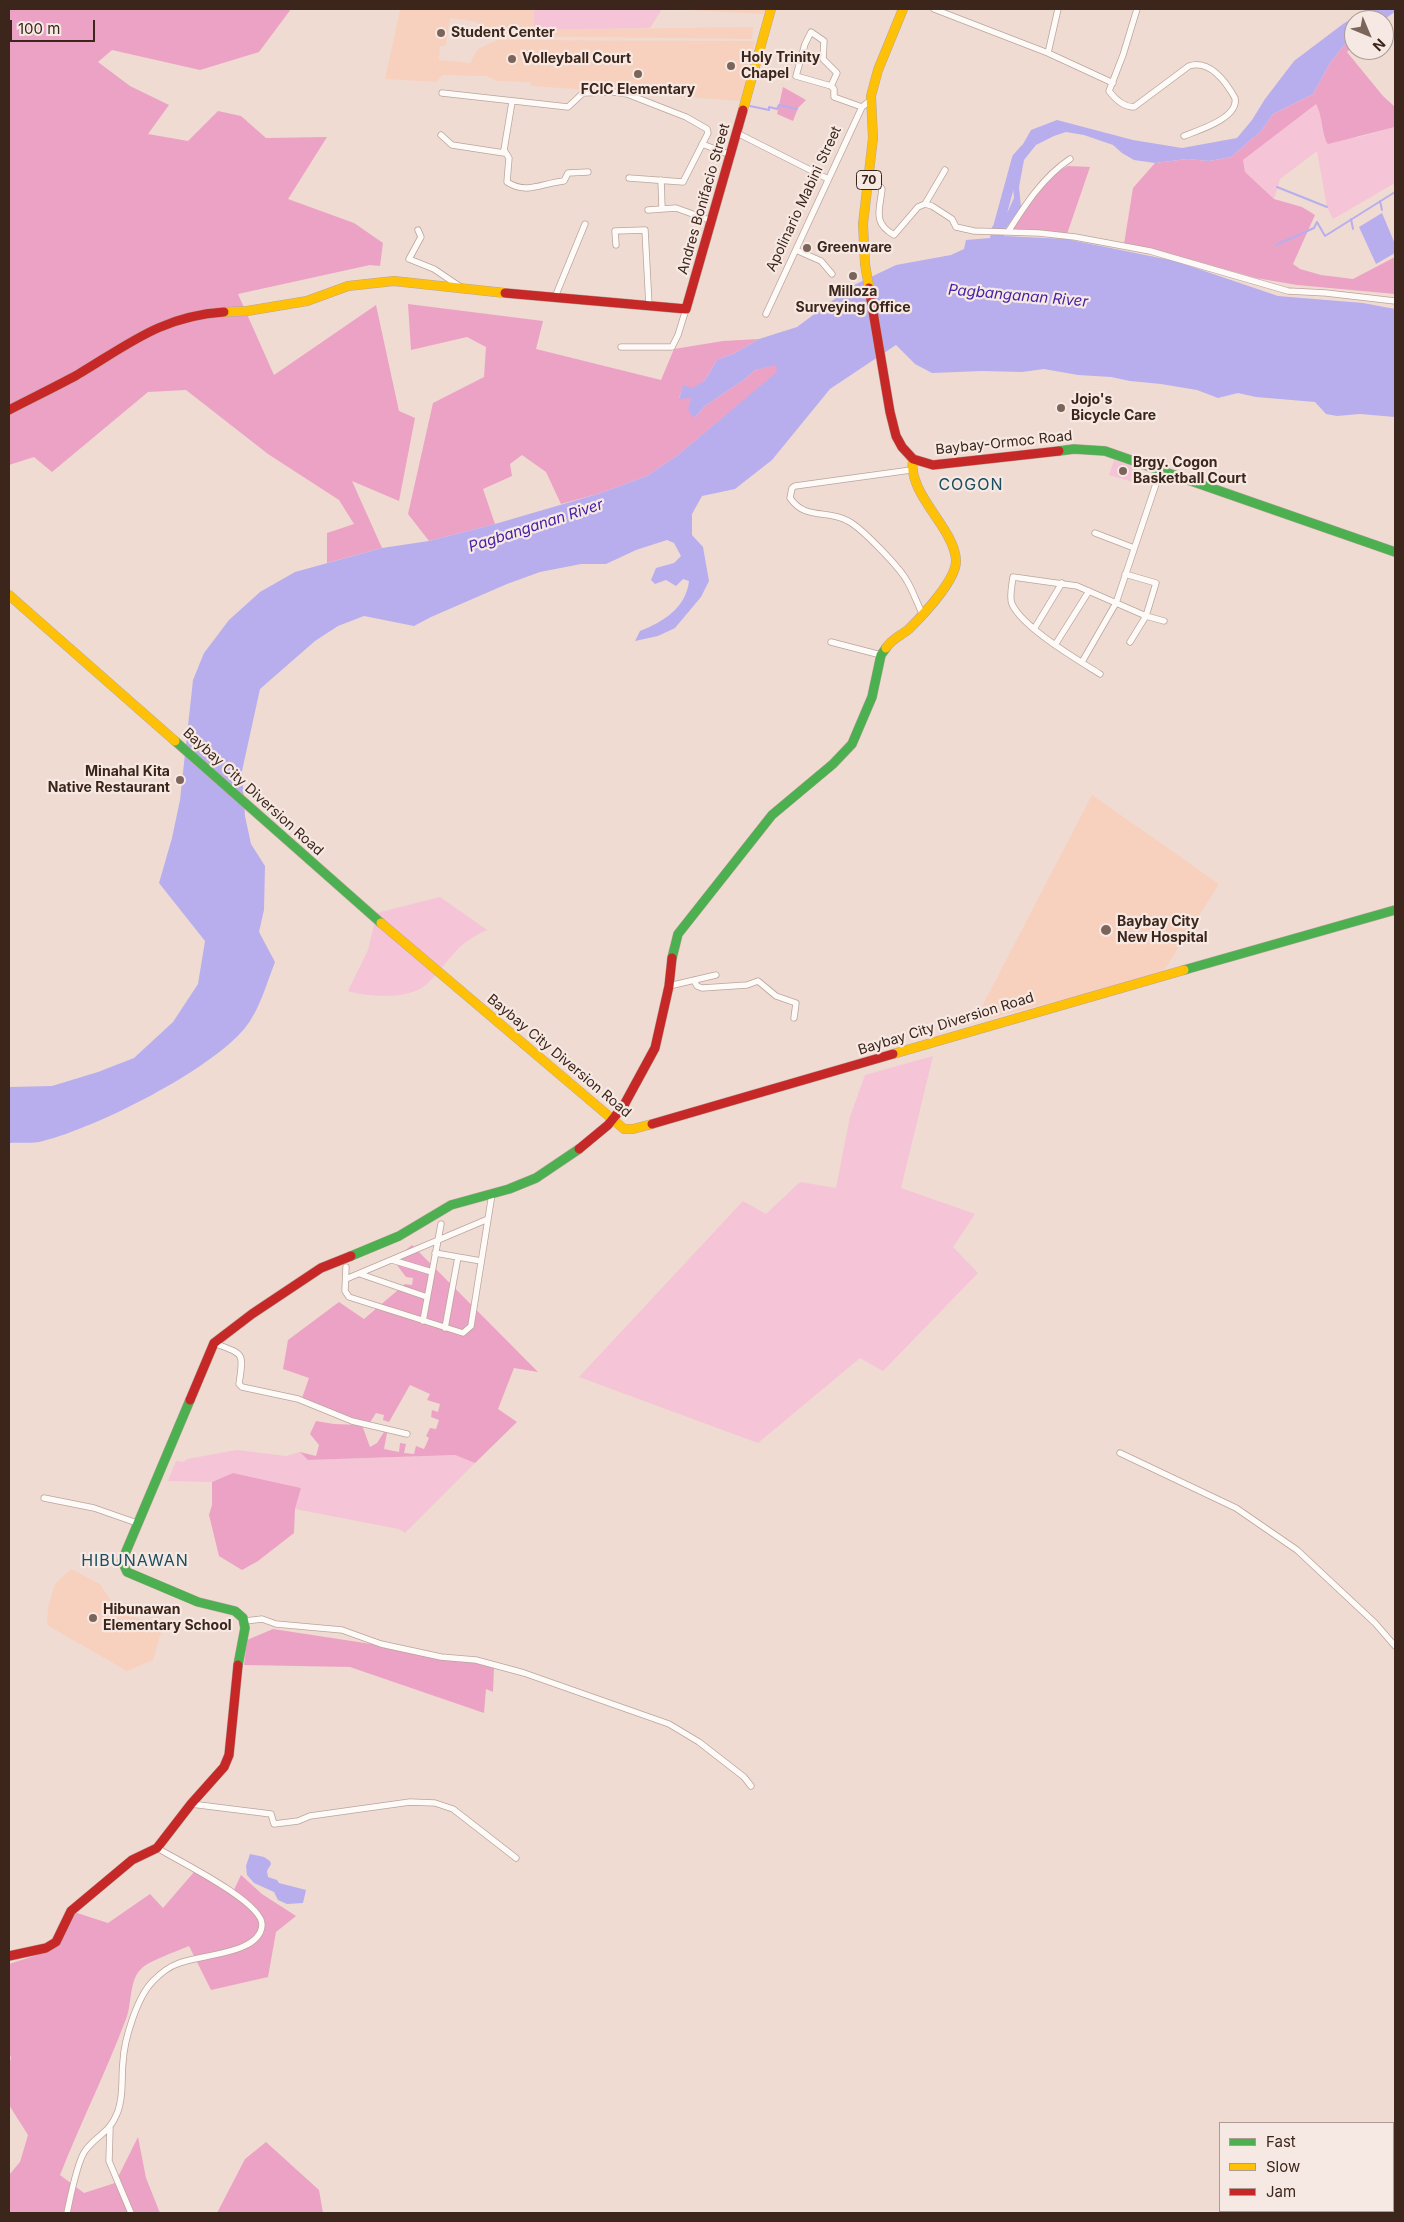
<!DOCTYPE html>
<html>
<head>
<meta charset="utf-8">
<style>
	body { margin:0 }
	#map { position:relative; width:1404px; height:2222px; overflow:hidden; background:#efdbd2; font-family:Inter,sans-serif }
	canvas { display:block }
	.frame { position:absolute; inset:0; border:10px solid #3c251a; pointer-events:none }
	.legend { position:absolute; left:1219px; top:2122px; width:175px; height:90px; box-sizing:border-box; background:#f6e9e3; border:1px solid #ac9b93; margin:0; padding:6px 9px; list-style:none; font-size:15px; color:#3c251a }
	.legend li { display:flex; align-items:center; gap:10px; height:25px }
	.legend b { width:25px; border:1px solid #ac9b93 }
	.north { position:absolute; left:1344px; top:10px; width:50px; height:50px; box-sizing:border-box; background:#f6e9e3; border:1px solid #ac9b93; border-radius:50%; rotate:135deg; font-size:14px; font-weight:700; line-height:20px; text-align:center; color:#3c251a }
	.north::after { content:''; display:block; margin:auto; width:18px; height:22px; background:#7b655a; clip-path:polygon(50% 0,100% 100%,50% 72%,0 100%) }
	.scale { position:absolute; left:10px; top:20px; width:85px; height:22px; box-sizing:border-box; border:2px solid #3c251a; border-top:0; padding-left:6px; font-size:15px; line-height:18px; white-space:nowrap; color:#3c251a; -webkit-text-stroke:4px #f6e9e3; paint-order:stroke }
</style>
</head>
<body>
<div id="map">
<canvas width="1404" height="2222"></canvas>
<div class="frame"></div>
<ul class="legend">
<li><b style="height:6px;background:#4caf50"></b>Fast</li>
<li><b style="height:6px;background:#ffc107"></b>Slow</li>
<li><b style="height:6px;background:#c62828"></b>Jam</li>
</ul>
<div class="north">N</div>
<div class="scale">100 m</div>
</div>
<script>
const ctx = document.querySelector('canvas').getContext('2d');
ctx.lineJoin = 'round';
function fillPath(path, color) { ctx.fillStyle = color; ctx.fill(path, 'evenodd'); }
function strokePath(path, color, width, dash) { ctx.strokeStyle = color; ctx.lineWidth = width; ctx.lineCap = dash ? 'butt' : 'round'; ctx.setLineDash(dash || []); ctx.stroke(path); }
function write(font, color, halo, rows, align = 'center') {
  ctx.font = font + ' Inter,sans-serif'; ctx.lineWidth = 4.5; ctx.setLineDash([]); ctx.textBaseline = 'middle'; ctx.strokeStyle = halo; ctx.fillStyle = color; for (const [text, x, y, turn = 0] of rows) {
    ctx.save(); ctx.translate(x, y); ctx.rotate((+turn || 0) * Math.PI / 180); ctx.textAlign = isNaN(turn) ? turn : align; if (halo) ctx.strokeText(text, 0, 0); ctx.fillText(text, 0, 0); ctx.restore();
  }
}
fillPath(new Path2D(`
	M 396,9 L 534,9 L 535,30 L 753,27 L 752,39 L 488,36 L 482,33 L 477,22 L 450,18 L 446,44 L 444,46 L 440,46 L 439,60 L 470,63 L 478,49 L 497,40 L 755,41 L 743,101 L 532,86 L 529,82 L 498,81 L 486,76 L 443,75 L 436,82 L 385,79 L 400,10 Z
	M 666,9 L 766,9 L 764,14 Z
	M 1092,795 L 1219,884 L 1161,975 L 974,1022 Z
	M 71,1569 L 100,1584 L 118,1612 L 163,1626 L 153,1660 L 127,1671 L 47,1625 L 48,1607 L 55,1584 Z`), '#f8d0be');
fillPath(new Path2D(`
	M 534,9 L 662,9 L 650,28 L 534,30 Z
	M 1316,103 L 1322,116 L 1325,140 L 1359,137 L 1395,127 L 1395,183 L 1333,219 L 1327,207 L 1317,151 L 1280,179 L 1274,199 L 1245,172 L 1243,160 Z
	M 1114,460 L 1137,468 L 1133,482 L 1109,475 Z
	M 440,897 L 487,930 C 453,945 451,961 427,984 C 410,1000 368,997 348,991 L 368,950 L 377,913 Z
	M 933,1056 L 901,1188 L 975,1214 L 953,1247 L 978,1273 L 883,1371 L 860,1358 L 758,1443 L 579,1377 L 743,1201 L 766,1214 L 800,1182 L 836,1188 L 850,1117 L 865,1075 Z
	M 237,1450 L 286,1456 L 300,1452 L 308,1460 L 455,1455 L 475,1463 L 405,1533 L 399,1529 L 295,1509 L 301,1488 L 233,1473 L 212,1482 L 168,1481 L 176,1461 L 184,1462 L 187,1459 Z`), '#f5c4d6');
fillPath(new Path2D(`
	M 9,9 L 291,9 L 259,52 L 200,70 L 112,50 L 98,62 L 130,86 L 169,105 L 148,134 L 188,141 L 218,111 L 241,116 L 266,138 L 327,137 L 288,199 L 354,223 L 383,243 L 380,266 L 370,265 L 238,294 L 274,375 L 376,305 L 399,411 L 415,418 L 399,501 L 352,481 L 382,548 L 327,563 L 327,533 L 354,524 L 339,500 L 268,454 L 186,390 L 148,392 L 52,472 L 34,457 L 9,465 Z
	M 1354,38 L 1354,45 L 1347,52 L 1383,96 L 1395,107 L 1395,127 L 1328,144 C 1322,137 1323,116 1316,104 L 1243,160 L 1245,172 L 1274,199 L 1302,207 L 1315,215 L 1293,264 L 1300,269 L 1321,275 L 1353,279 L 1395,257 L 1395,294 L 1297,285 L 1256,278 L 1171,254 L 1124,244 L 1133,188 L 1155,163 L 1187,159 L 1209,161 L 1231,157 L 1261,131 L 1273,114 L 1313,94 L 1330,63 L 1346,43 Z
	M 783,87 L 806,100 L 798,108 L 793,121 L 777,114 Z
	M 1068,166 L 1090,167 L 1067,234 L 1027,229 L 1011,230 C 1025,210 1046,176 1068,166 Z
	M 408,304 L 543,321 L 536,349 L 661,380 L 674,349 L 723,341 L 759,339 L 735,353 L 717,360 L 705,380 L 693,389 L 683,386 L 679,398 L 691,398 L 694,418 L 705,406 L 745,379 L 755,370 L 777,364 L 777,373 L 678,455 L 647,476 L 601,493 L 561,504 L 546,472 L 522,455 L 510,464 L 512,476 L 483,489 L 495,524 L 429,541 L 408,514 L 433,403 L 484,377 L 486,347 L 467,337 L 411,350 Z
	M 412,1245 L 538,1372 L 514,1368 L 498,1409 L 517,1422 L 475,1463 L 455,1455 L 308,1460 L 300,1452 L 316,1456 L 319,1445 L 310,1434 L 316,1421 L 334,1424 L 362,1425 L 370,1447 L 377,1443 L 384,1432 L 387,1433 L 384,1449 L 399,1452 L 400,1443 L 406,1444 L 404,1453 L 414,1454 L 416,1446 L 424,1449 L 429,1438 L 426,1436 L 430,1428 L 436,1429 L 439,1420 L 431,1417 L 432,1410 L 438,1412 L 440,1404 L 427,1400 L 430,1394 L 410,1385 L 389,1422 L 383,1420 L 384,1415 L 376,1413 L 369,1424 L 302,1398 L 309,1378 L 283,1369 L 288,1340 L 339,1302 L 364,1319 L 405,1284 L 412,1285 L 413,1278 L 406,1277 L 393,1260 Z
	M 233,1473 L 301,1488 L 295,1509 L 294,1533 L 258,1561 L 242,1570 L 219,1556 L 209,1515 L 212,1505 L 212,1482 Z
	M 273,1629 L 476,1660 L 494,1667 L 493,1692 L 486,1689 L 484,1713 L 350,1667 L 244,1665 L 247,1640 Z
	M 194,1872 L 234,1890 L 241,1875 L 262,1894 L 296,1916 L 276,1932 L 268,1977 L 211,1990 L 189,1946 C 178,1951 148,1961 141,1969 C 129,1980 132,2005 126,2019 C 106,2072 81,2122 60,2175 L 84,2193 L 115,2183 L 138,2137 L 146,2178 L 160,2213 L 9,2213 L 9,2175 L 20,2162 L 28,2135 L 9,2105 L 9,2066 L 11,2057 L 9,2055 L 9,1964 L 37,1955 L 60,1941 L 74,1912 L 108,1923 L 150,1894 L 163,1908 Z
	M 266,2142 L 319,2190 L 323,2213 L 217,2213 L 245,2159 Z`), '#eca2c5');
fillPath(new Path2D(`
	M 1367,9 L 1395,9 L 1395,12 L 1383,20 L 1354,20 L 1354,38 L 1346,43 L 1330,63 L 1313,94 L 1273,114 L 1261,131 L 1231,157 L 1209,161 L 1187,159 L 1155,163 L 1134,160 L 1122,153 L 1113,145 L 1084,135 L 1066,132 L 1054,136 L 1036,145 L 1024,160 L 1019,187 L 1021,207 L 1004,231 L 1004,236 L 1066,239 L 1175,261 L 1278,296 L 1363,303 L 1395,309 L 1395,417 L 1360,414 L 1337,416 L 1326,414 L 1315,402 L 1256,397 L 1238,393 L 1218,398 L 1197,390 L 1161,384 L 1130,381 L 1111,377 L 1078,375 L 1044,369 L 1022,372 L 982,371 L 932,373 L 915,364 L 896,345 L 830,389 L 772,460 L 735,489 L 702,496 L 692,514 L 692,535 L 703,547 L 709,581 L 701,597 L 675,628 L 658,636 L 635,641 L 640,631 C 663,622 686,608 689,581 L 683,579 L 676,586 L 666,580 L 655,584 L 651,580 L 656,568 L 674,563 L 681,556 L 674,543 L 667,540 L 636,550 L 606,564 L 581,564 L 540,572 L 507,584 L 431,617 L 414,626 L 364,616 L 338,626 L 315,641 L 260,689 L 242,771 L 245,816 L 251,844 L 265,866 L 264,910 L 259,932 L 275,962 C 266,985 260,1009 245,1028 C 209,1071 98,1127 43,1141 C 33,1144 20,1142 9,1143 L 9,1087 L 52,1086 L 98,1072 L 134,1058 L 173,1022 L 198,984 L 205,941 L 159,883 L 172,838 L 180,800 L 193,680 L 204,653 L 229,620 L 260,592 L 295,572 L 382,548 L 429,541 L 495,524 L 601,493 L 647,476 L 678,455 L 777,372 L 776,365 L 755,370 L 745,379 L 705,406 L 694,418 L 688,410 L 691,398 L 679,399 L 683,385 L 693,388 L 705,380 L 717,360 L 735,353 L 759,339 L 797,327 L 852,286 L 896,265 L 951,255 L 964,249 L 966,240 L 990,238 L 992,227 L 1008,211 L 1014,198 L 1012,178 L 1018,153 L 1031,130 L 1057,120 L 1133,140 L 1182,148 L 1237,138 L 1252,120 L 1265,99 L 1294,61 L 1343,24 Z
	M 1382,213 L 1395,244 L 1395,253 L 1376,264 L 1359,227 Z
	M 250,1854 L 264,1857 L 270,1861 L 271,1864 L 267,1871 L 268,1877 L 277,1880 L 279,1883 L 306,1890 L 303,1903 L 287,1904 L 278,1900 L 274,1892 L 254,1883 L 247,1875 L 246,1866 Z`), '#b8aeed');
strokePath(new Path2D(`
	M 750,106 L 769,110 L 769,107 L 777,109 L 779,105 L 797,109
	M 1277,187 L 1327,207
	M 1380,201 L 1382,210
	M 1351,219 L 1353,229
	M 1276,245 L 1314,228 L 1317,222 L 1325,236 L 1395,192`), '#b8aeed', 2);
strokePath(new Path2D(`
	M 997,231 L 1017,158 L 1025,149`), '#b8aeed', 10);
const street = new Path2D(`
	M 934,9 L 1048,53 L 1113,83
	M 1137,9 L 1123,55 L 1109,91 C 1115,99 1124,107 1134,107 L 1189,66 C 1210,59 1226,82 1235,98 C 1239,118 1199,130 1184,136
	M 1048,53 L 1058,9
	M 831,86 L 796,76 L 805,44 L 811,32 L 824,41 L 823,59 L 837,73 L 831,86 L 834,89 L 834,97 L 862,107
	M 442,93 L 568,107 L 583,93 L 613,92 L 627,94 L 686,117 L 707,129 L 708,133 L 683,182 L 629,178
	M 512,102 L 504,150 L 509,158 L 507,182 C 527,195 542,183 564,181 L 568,173 L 588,172
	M 737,133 L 828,179
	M 441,135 L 452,145 L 504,153
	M 702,144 L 731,155
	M 870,174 L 882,189 C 880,209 872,223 894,235 L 918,207 L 925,204 L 932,206 L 952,219 L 956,227 L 974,231 L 1039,233 L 1075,237 L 1150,251 L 1288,291 L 1326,293 L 1395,301
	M 661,180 L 662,208
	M 925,204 L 945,170
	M 648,210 L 676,208 L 712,221
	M 418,230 L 421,237 L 409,259 L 434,269 L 462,288
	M 1008,232 C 1025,205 1043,177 1070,159
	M 616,245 L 615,231 L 645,230 L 649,306
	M 796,250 L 821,261 L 832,274
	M 555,297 L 585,224
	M 766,314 L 862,107 L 872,99
	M 621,347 L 672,347 L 678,335 L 686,309
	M 911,470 L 795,486 L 792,488 L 790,498 C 806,521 827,509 848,521 C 862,528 900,568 907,581 C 913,591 917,603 922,613
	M 1095,533 L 1134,548
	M 1125,574 L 1156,583 L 1146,616 L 1130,642
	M 1034,629 L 1062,583
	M 831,642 L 881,655
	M 1055,645 L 1089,591
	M 1082,662 L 1116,603 L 1161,469
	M 1100,674 C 1078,660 1023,628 1012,604 C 1009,598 1012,585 1013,577 L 1077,586 L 1146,616 L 1164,621
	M 694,980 L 697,986 L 702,988 L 747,985 L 758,981 L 776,996 L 796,1003 L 794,1018
	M 669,986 L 716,975
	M 435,1253 L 481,1261
	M 392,1260 L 432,1272
	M 346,1267 L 345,1291 L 349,1297 L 463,1333 L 471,1326 L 492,1194
	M 360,1274 L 427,1297
	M 346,1279 L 488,1219
	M 423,1321 L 441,1224
	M 445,1328 L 458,1257
	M 214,1343 C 244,1355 244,1351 239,1384 L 242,1387 L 298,1399 L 352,1421 L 407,1434
	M 1120,1453 L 1236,1508 L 1297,1550 L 1375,1623 L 1395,1646
	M 44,1498 L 94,1508 L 137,1523
	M 245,1621 L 262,1619 L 276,1624 L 342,1630 L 381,1644 L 441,1657 L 476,1660 L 524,1673 L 669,1724 L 699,1742 L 744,1777 L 751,1786
	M 191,1804 L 271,1814 L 274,1824 L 298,1821 L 310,1816 L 410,1802 L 435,1803 L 453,1809 L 516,1858
	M 110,2128 L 109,2161 L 131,2213
	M 67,2213 C 70,2199 77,2162 85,2151 C 97,2134 109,2135 118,2111 C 124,2094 121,2079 123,2062 C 124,2040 137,1997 153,1981 C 160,1974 168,1967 177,1964 C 199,1954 260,1955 262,1925 C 263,1902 177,1860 157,1848`);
const fast = new Path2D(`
	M 1059,451 L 1074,449 L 1105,451 L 1395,552
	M 175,741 L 381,923
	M 672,958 L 678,934 L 772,815 L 833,764 L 852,744 L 872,697 L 881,655 L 886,648
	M 1184,970 L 1395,910
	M 351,1256 L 399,1236 L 451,1205 L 509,1189 L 536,1178 L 579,1149
	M 190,1400 L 122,1561 L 127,1572 L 198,1602 L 235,1611 L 243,1618 L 245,1628 L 238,1665`);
const slow = new Path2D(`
	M 743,110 L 771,9
	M 869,288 L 865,264 L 863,224 L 873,138 L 871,96 L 878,70 L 903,9
	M 224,312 L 247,311 L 307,301 L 348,286 L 394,281 L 505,293
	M 9,595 L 175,741
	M 886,648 C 891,639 902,635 909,629 C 923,615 957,579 956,560 C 954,527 907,494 913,459
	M 381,923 L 624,1129 L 633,1129 L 652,1124
	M 893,1054 L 1184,970`);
const jam = new Path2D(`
	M 869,288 L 890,412 L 896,436 L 902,447 L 913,459 L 933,465 L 1059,451
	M 505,293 L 686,309 L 743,110
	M 9,410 C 32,398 55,387 77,375 C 129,344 162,316 224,312
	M 652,1124 L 893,1054
	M 579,1149 L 608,1125 L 624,1105 L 655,1048 L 669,986 L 672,958
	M 190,1400 L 214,1343 L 252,1314 L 321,1268 L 351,1256
	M 9,1956 L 46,1948 L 56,1942 L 71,1911 L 132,1860 L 157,1848 L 191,1804 L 224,1767 L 229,1755 L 238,1665`);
strokePath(street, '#b9a59c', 7);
strokePath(fast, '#b9a59c', 10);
strokePath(slow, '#b9a59c', 10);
strokePath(jam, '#b9a59c', 10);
strokePath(street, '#fdfaf8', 5.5);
strokePath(fast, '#4caf50', 9);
strokePath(slow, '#ffc107', 9);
strokePath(jam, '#c62828', 9);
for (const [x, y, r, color] of [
	[441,33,5,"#7b655a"],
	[512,59,5,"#7b655a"],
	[731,66,5,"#7b655a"],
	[638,74,5,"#7b655a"],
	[807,248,5,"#7b655a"],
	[853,276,5,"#7b655a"],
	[1061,408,5,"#7b655a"],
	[1123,471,5,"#7b655a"],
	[180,780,5,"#7b655a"],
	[1106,930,6,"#7b655a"],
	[93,1618,5,"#7b655a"]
]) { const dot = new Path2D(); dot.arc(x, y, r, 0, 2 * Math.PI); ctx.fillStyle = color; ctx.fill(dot); strokePath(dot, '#f6e9e3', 2); }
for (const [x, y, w] of [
	[869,180,25]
]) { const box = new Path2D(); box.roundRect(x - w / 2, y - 9.5, w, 19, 4); ctx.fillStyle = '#f6e9e3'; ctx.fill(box); strokePath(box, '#3c251a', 1); }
write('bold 12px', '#3c251a', null, [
	["70",869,180]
]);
write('bold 14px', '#3c251a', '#f6e9e3', [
	["Student Center",451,33],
	["Holy Trinity",741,58],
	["Chapel",741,74],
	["Volleyball Court",522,59],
	["FCIC Elementary",638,90,"center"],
	["Greenware",817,248],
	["Milloza",853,292,"center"],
	["Surveying Office",853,308,"center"],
	["Jojo's",1071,400],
	["Bicycle Care",1071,416],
	["Brgy. Cogon",1133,463],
	["Basketball Court",1133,479],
	["Minahal Kita",170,772,"right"],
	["Native Restaurant",170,788,"right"],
	["Baybay City",1117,922],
	["New Hospital",1117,938],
	["Hibunawan",103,1610],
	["Elementary School",103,1626]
], 'left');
write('14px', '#3c251a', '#f6e9e3', [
	["Andres Bonifacio Street",704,199,-74],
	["Apolinario Mabini Street",804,199,-65],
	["Baybay-Ormoc Road",1004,443,-6],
	["Baybay City Diversion Road",253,792,42],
	["Baybay City Diversion Road",946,1024,-17],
	["Baybay City Diversion Road",559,1056,40]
]);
write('italic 15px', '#4520a8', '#f6e9e3', [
	["Pagbanganan River",1018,296,5],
	["Pagbanganan River",536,526,-18]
]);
ctx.letterSpacing = '1px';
write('16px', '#1c4d5f', '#f6e9e3', [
	["COGON",971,485],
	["HIBUNAWAN",135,1561]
]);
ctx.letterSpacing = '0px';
</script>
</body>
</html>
